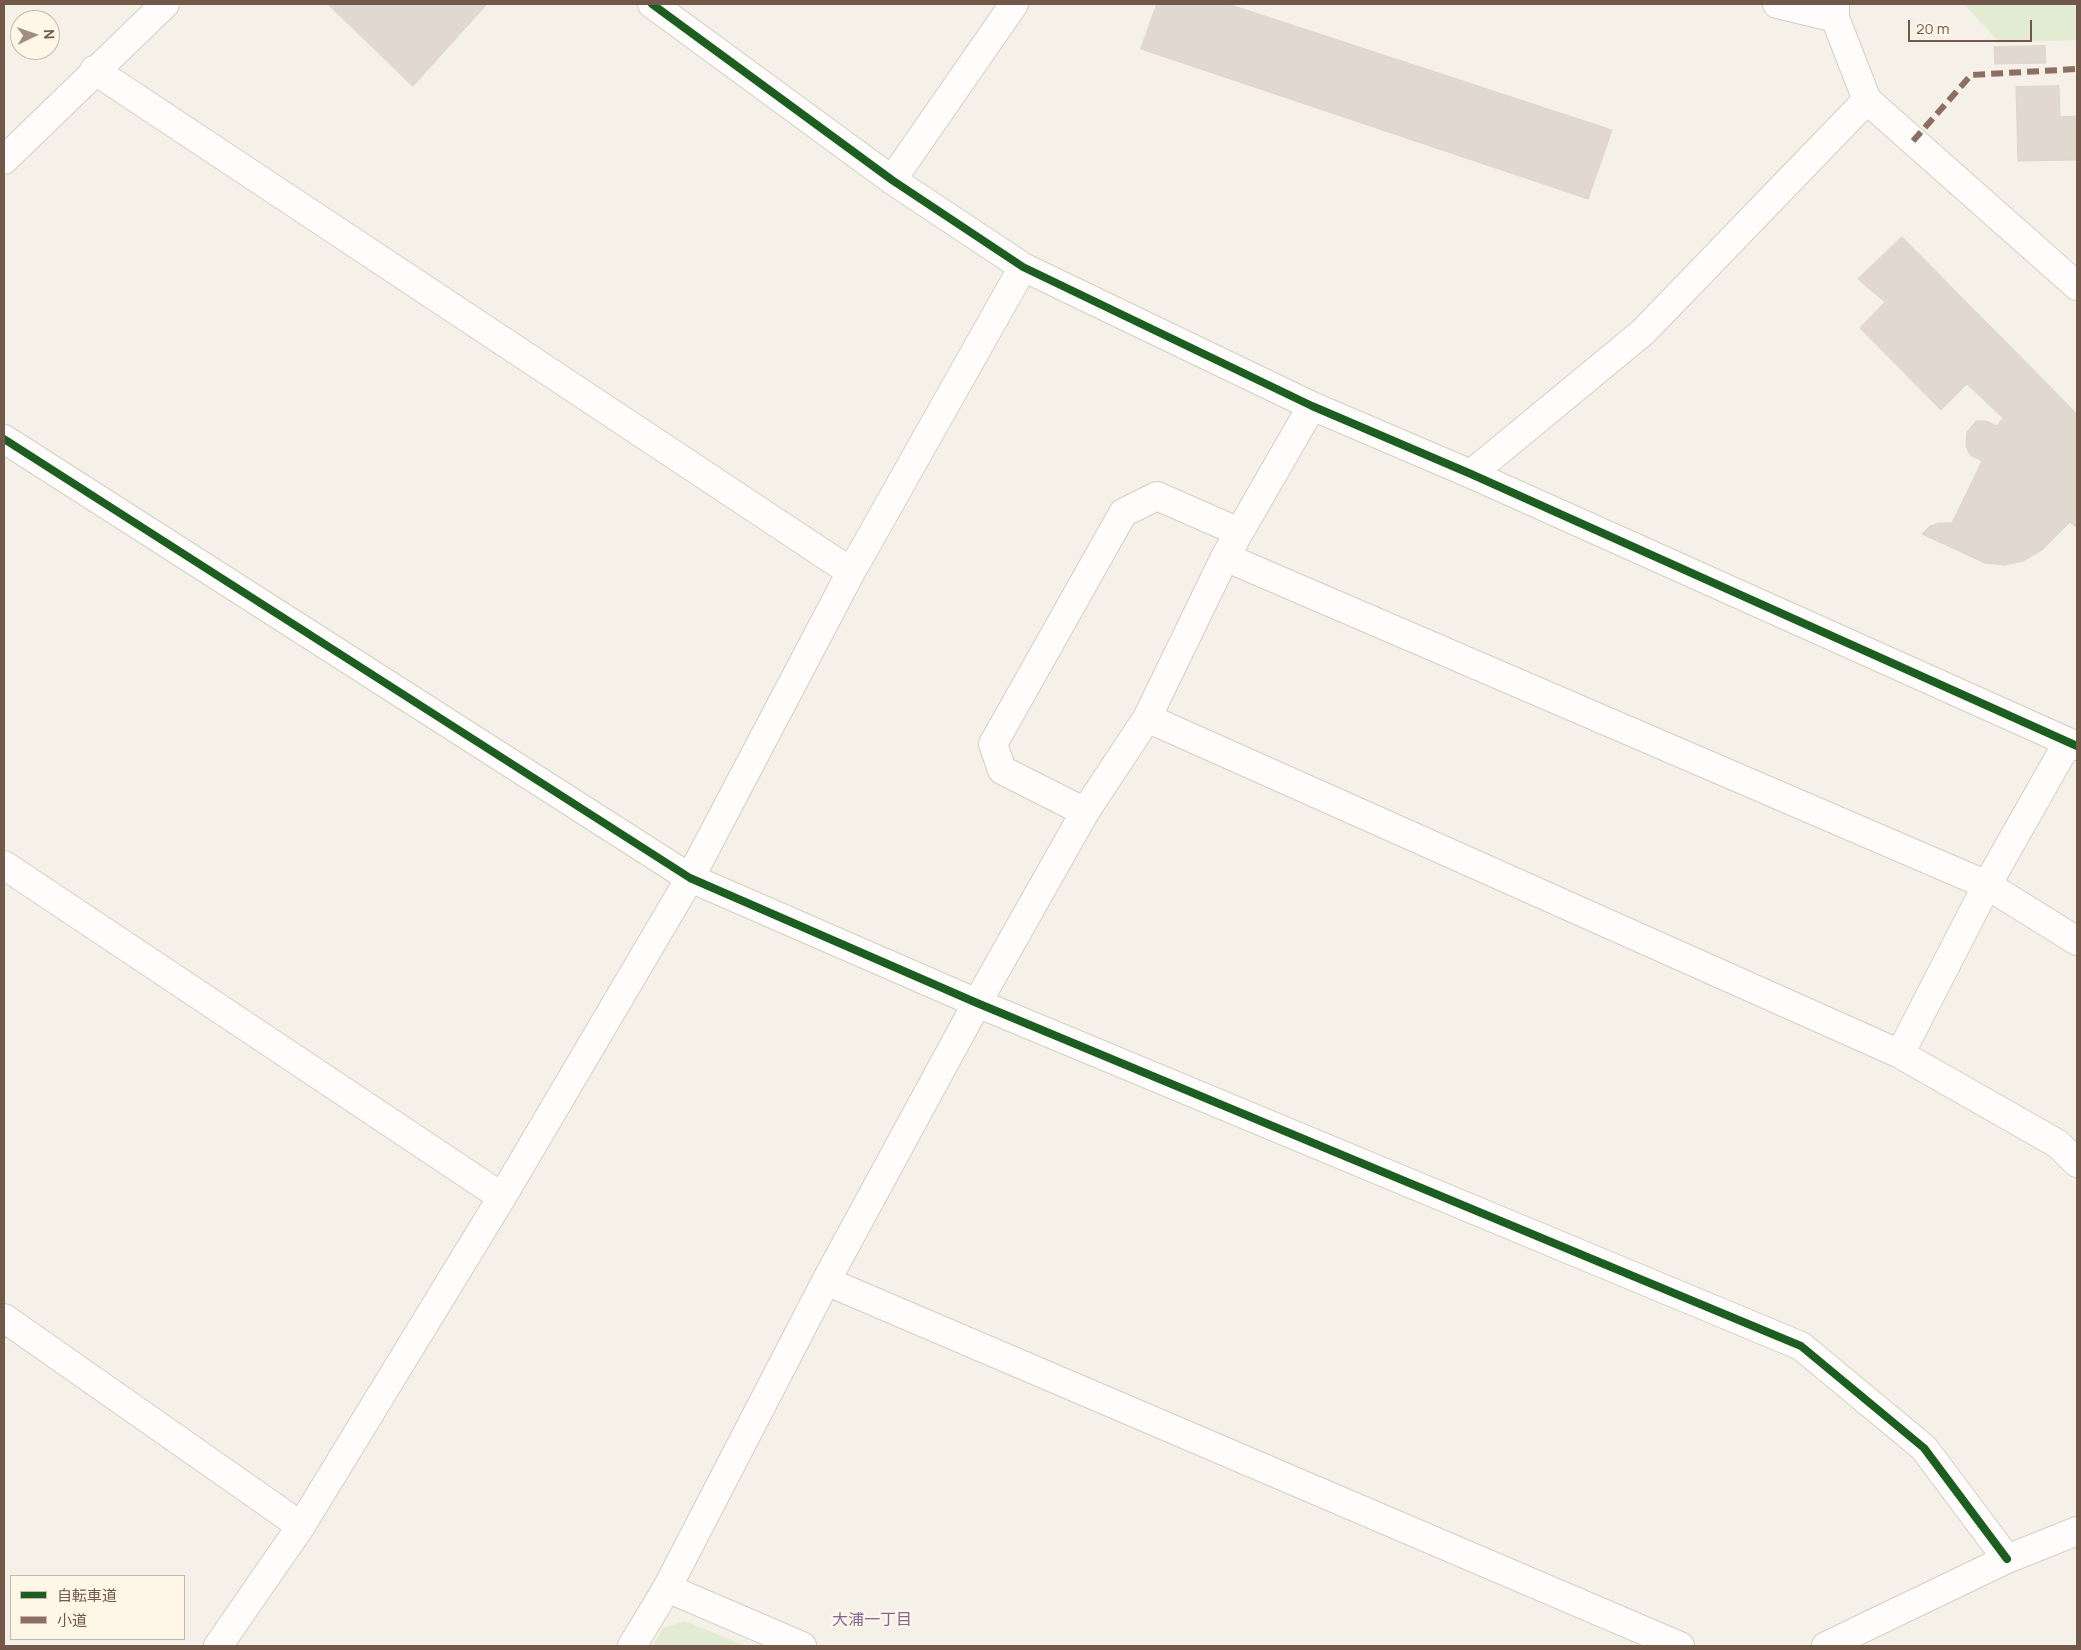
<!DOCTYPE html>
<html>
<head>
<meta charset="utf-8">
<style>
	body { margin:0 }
	#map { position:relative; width:2081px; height:1650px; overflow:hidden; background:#f5f1e8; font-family:Manrope,"Noto Sans JP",sans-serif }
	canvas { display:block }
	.frame { position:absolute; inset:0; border:5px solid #715849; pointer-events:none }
	.legend { position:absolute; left:10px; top:1575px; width:175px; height:65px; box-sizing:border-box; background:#fef6e7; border:1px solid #c6b7a8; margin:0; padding:6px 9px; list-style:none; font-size:15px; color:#715849 }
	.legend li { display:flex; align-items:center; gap:10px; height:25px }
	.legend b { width:25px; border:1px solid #c6b7a8 }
	.north { position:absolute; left:10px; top:10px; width:50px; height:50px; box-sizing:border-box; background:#fef6e7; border:1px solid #c6b7a8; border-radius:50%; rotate:87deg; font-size:14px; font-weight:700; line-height:20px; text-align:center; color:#715849 }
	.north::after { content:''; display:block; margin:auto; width:18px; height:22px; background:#9f8e81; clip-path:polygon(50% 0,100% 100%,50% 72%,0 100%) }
	.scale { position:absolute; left:1908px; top:20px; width:124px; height:22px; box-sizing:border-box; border:2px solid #715849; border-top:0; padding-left:6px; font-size:15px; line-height:18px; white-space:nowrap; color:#715849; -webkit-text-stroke:4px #fef6e7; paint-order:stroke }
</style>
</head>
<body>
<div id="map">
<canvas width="2081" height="1650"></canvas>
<div class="frame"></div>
<ul class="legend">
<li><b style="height:6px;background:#1b5e20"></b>自転車道</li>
<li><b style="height:6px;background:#8d6e63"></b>小道</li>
</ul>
<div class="north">N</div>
<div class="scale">20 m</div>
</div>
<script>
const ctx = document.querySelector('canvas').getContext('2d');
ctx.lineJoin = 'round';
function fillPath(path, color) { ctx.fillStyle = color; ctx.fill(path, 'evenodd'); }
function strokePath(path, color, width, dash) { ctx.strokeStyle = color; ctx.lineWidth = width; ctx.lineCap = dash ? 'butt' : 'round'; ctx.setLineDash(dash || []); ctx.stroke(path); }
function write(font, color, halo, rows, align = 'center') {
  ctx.font = font + ' Manrope,"Noto Sans JP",sans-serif'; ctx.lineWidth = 4.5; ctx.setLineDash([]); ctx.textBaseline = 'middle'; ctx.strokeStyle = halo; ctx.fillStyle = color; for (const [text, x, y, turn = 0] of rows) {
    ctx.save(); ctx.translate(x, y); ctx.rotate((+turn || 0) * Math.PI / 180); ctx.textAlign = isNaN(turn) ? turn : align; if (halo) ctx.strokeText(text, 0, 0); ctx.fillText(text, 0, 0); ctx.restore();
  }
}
fillPath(new Path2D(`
	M 1964,4 L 2077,4 L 2077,40 L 1999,42 Z
	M 685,1621 L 746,1646 L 653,1646 L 663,1628 Z`), '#e1ecd3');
const building = new Path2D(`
	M 328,4 L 487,4 L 413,86 Z
	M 1157,4 L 1228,4 L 1612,130 L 1588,199 L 1141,49 Z
	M 2045,46 L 2046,63 L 1995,64 L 1994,47 Z
	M 2059,86 L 2060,117 L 2077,116 L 2077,160 L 2018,161 L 2016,87 Z
	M 1902,237 L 2077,414 L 2077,528 L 2070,522 L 2042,550 L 2023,561 L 2004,565 L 1985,563 L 1922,534 L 1930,526 L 1939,523 L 1952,523 L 1982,461 L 1970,455 L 1966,446 L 1967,432 L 1976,421 L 1986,421 L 1997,426 L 2003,418 L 1967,384 L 1941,410 L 1860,328 L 1885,302 L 1858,279 Z`);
fillPath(building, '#e1d8cf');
strokePath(building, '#ddd4ca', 1);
const minor = new Path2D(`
	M 652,4 L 892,180 L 1023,267 L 1312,406 L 1471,474 L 2077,746
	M 1777,4 L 1835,18
	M 1835,4 L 1835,18 L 1867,100 L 2077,286
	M 94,70 L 851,572
	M 4,160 L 165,4
	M 892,180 L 1014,4
	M 4,439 L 690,878 L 977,1003 L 1801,1346 L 1924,1448 L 2007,1559
	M 1471,474 L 1643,332 L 1867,100
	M 1225,557 L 1987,885 L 2077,941
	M 1147,718 L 1900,1054 L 2058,1144 L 2077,1163
	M 1085,812 L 1002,770 L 993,744 L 1123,513 L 1157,496 L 1239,532
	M 4,865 L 502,1197
	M 1900,1054 L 1987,885 L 2068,742
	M 826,1281 L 1680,1646
	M 4,1318 L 301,1526
	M 667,1588 L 802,1646
	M 218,1646 L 301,1526 L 502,1197 L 690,878 L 851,572 L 1023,267
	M 632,1646 L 667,1588 L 826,1281 L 977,1003 L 1085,812 L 1147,718 L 1225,557 L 1312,406
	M 1826,1646 L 2007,1559 L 2077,1531`);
strokePath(minor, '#d4cec6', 30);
strokePath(minor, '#fefdfc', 28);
strokePath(new Path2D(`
	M 1913,141 L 1971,75 L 2077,69`), '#8d6e63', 6, [12, 6]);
strokePath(new Path2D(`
	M 652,4 L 892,180 L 1023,267 L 1312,406 L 1471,474 L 2077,746
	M 4,439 L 690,878 L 977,1003 L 1801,1346 L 1924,1448 L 2007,1559`), '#1b5e20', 8);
write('16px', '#856595', '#fef6e7', [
	["大浦一丁目",872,1621]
]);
</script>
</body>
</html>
